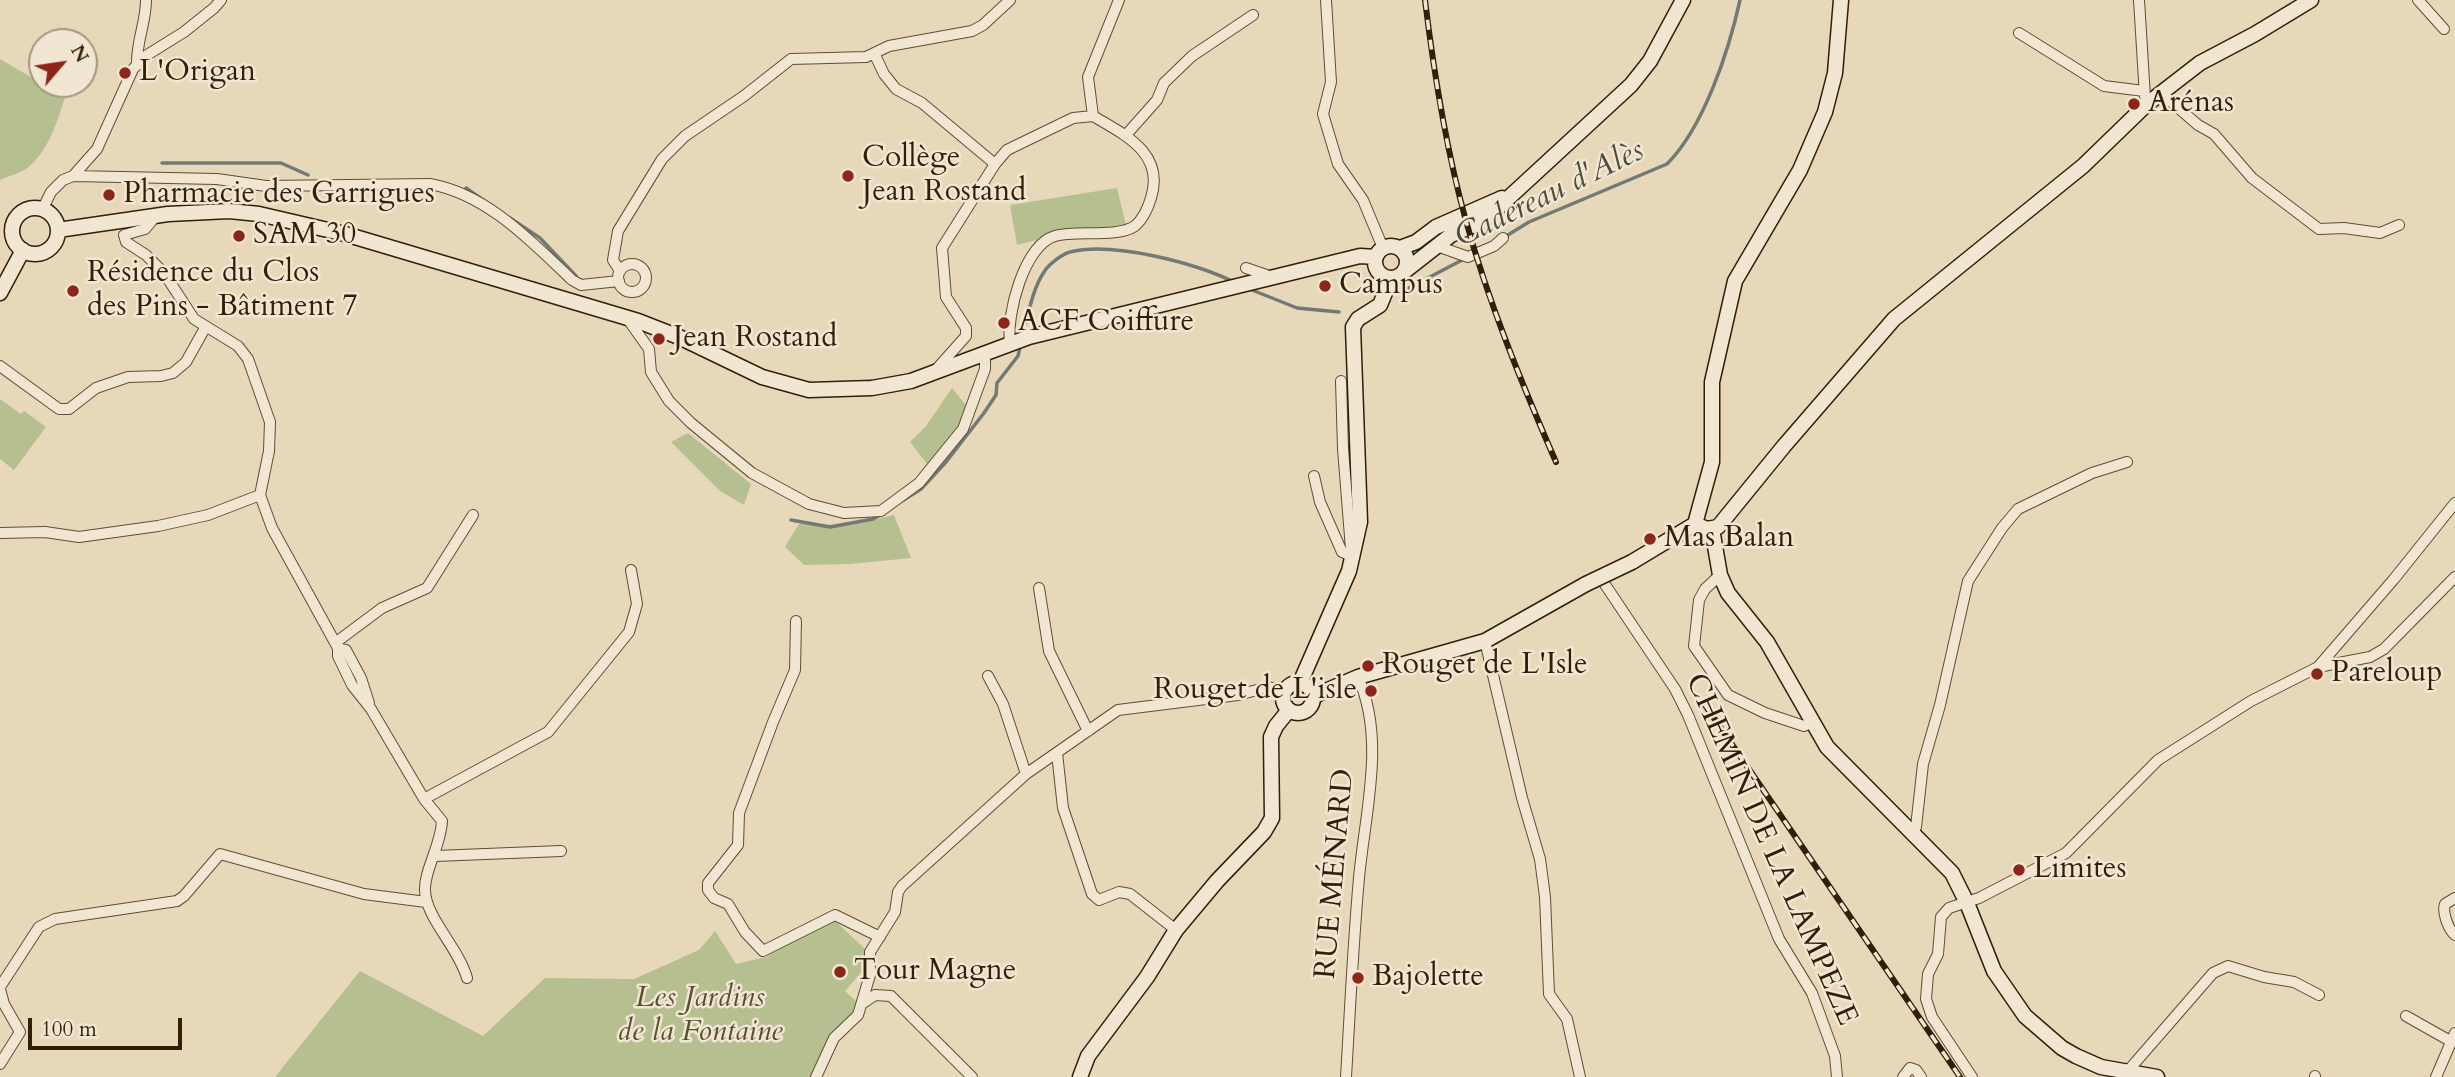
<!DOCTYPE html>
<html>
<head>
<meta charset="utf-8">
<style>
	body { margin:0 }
	#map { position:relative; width:2455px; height:1077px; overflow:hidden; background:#e8d8ba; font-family:Cardo,serif }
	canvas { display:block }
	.north { position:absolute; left:28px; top:28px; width:70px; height:70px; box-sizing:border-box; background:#f0e6d2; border:2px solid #a49681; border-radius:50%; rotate:61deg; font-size:19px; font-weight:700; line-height:28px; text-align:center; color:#311f08 }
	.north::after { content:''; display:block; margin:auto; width:24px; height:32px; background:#8f2418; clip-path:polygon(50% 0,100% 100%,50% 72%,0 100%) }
	.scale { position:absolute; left:28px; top:1018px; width:154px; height:32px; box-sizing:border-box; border:4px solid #311f08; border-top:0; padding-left:9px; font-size:21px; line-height:24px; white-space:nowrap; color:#311f08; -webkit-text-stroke:5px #f0e6d2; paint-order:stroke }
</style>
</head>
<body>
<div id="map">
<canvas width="2455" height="1077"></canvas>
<div class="north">N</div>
<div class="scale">100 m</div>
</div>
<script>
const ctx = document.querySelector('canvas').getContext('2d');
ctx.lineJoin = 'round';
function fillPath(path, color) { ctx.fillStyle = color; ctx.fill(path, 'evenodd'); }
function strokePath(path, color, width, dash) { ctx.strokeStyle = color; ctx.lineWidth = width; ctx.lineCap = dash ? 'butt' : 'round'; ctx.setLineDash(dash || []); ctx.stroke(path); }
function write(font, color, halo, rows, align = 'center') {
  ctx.font = font + ' Cardo,serif'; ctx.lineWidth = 5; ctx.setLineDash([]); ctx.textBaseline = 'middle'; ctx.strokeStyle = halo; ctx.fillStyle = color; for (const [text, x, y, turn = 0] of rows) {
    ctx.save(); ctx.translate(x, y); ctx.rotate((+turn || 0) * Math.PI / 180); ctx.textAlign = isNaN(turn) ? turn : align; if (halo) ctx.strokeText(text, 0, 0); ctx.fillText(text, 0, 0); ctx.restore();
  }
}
fillPath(new Path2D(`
	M 0,59 L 65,97 C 58,121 47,154 26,169 C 19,174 8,176 0,180 Z
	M 1117,188 L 1127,229 L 1053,236 L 1017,245 L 1010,205 Z
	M 952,388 L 969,409 L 947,446 L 928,465 L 910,442 L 926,426 Z
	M 0,399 L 21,414 L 24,411 L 46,427 L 14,470 L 0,459 Z
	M 688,433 L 751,484 L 744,505 L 720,491 L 671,442 Z
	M 894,515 L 911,558 L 850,564 L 804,565 L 785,547 L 799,524 L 850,525 Z
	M 832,918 L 865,949 L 866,967 L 845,991 L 856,1001 L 854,1014 L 812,1077 L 275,1077 L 360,971 L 483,1036 L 545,978 L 634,979 L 699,950 L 715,931 L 736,964 L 766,957 Z`), '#b6bf90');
strokePath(new Path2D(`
	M 162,163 L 281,163 L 308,175
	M 466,188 L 483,200
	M 510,218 L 540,238 L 576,276
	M 1503,238 L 1529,222 L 1667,164 C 1704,127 1729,50 1740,0
	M 1247,288 L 1297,308 L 1339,312
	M 1403,291 L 1466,258
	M 1026,323 C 1030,306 1034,287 1044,272 C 1048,265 1062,254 1070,252 C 1112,241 1195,263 1234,282
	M 902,501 L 921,489 L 946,462 L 984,413 L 996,395 L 997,383 L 1018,356 L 1021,343
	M 791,520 L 830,527 L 873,519 L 880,515`), '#727a73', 3.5);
const street = new Path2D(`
	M 1326,0 L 1331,82 L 1323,114 L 1338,164 L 1363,200 L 1383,248
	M 2139,0 L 2145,97
	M 2418,0 L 2444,29
	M 2019,33 L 2104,86 L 2144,91
	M 874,53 L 884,74 L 896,89 L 922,103 L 995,164
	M 137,65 C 136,42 146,23 146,0
	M 2161,93 L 2198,125 L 2214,134 L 2252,178 L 2319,229 L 2344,228 L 2380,233 L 2399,225
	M 1126,135 L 1157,100 L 1164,83 L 1192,56 L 1253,15
	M 73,176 L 217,179 L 266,186 L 430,184 C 487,194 532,242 572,280 L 581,285 L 619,281
	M 42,210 L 51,192 L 63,180 L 73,176 L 97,149 L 133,69 L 147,55 L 184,32 L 214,8 L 221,0
	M 155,217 L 145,229 L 124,235 L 126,242 L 146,255 L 164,273 L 194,319 L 238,346 L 248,359 L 270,422 L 269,451 L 260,495 L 272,528 L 338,648 L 338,656 L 352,685 L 371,709 L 424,799 L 442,821 C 441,845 424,871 425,890 C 425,917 459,948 467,978
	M 1437,246 L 1468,257 L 1494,246 L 1503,238
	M618 278a14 14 0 1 1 28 0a14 14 0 1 1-28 0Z
	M 1246,268 L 1272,277
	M 620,271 L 613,260 L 618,231 L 662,159 L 685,136 L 744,96 L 791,59 L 866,57 L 889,46 L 972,31 L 983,25 L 1010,0
	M 627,318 L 649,349 L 651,372 L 669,401 L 691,423 L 752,473 L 809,504 L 844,513 L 881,511 L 919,483 L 963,429 L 985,369 L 985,353
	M 1010,343 C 1006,315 1024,245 1055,236 C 1077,230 1117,238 1135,226 C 1143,219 1148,208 1151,198 C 1165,153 1125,135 1093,116
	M 0,366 L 59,409 L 69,409 L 96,388 L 128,377 L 161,376 L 173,373 L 186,362 L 205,328
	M 934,372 L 966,336 L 966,328 L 946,297 L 942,248 L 995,164 L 1007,150 L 1073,118 L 1093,116 L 1088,77 L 1119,0
	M 1341,381 L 1343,449 L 1351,549
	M 1314,476 L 1320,502 L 1342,552 L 1354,557
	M 0,533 L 45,532 L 79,537 L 158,526 L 208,515 L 260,495
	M 1720,575 L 1705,589 L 1699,600 L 1694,646 L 1728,695 L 1765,713 L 1804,726 L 1811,723
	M 1600,577 L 1675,689 L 1688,715 L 1779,939 L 1812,993 L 1835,1056 L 1837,1077
	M 1039,588 L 1049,651 L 1088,731
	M 796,621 L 795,670 L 773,722 L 739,813 L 738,845 L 708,883 L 708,890 L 714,898 L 728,904 L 745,932 L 763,951 L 835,915 L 880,937
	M 1485,641 L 1522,798 L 1540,859 L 1545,897 L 1549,994 L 1567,1019 L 1580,1077
	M 335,643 L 382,608 L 427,588 L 473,515
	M 338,648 L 346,650 L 361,678 L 369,703
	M 2318,667 L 2370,657 L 2384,649 L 2455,577
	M 988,676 L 1003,704 L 1026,774
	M 1057,753 L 1063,808 L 1092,894 L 1099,900 L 1119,892 L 1130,894 L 1176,930
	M 424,799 L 548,732 L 629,632 L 637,604 L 631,570
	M 1912,833 L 1916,827 L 1923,764 L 1940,705 L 1968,581 L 2002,528 L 2018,509 L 2092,473 L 2127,462
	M 435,856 L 561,851
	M 2455,898 L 2445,904 C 2442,912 2448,929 2455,935
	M 0,987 L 39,927 L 55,919 L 177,901 L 184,896 L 220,854 L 364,894 L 426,902
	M 0,989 L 4,1004 L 20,1032 L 0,1064
	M 863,1003 L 875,995 L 891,996 L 972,1077
	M 2406,1016 L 2452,1042
	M 2127,1072 L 2213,973 L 2228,966 L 2264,977 L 2294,982 L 2319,995
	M 2315,1076 L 2315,1077
	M 816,1077 L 834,1038 L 858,1015 L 870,975 L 870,952 L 895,912 L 898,892 L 902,886 L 1026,774 L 1118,710 L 1238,695 L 1268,687 L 1285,691
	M 1346,1077 C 1350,1011 1353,944 1359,878 C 1365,812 1386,740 1358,677
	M 1903,1077 L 1910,1068 L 1916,1070 L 1921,1077
	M 1972,1077 L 1932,1017 L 1926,999 L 1928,974 L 1938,954 L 1941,917 L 1949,908 L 1979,898 L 2066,853 L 2158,760 L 2251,701 L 2318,667 L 2394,579 L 2455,503
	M 2436,1077 L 2455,1033`);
const secondary = new Path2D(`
	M12 231a23 23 0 1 1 46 0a23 23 0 1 1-46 0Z
	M 58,230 L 168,214 L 229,211 L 259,214 L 345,234 L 638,321 L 679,337 L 762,377 L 809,390 L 872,388 L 911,381 L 1029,337 L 1360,256 L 1376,257
	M1375 262a16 16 0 1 1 32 0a16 16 0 1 1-32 0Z
	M 1400,248 L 1416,242 L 1436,227 L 1502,198
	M 1405,271 L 1451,235 L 1481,222 L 1490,215 L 1631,85 L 1650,61 L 1683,0
	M 0,293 L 23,250
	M 1695,524 L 1707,529 L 1718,527 L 1784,446 L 1894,319 L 2083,166 L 2147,104 L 2200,63 L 2255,34 L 2311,0
	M 1695,524 L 1712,462 L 1712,382 L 1735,281 L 1800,170 L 1825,112 L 1835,73 L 1841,0
	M 1712,529 L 1720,575 L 1728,593 L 1767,642 L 1827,747 L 1952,873 L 1967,903 L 1994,971 L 2025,1016 L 2062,1048 L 2076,1056 L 2101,1067 L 2157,1077
	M 1632,562 L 1695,524
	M1283 698a15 15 0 1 1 30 0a15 15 0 1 1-30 0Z
	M 1300,683 L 1349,571 L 1360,522 L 1353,327 L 1358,319 L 1380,305 L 1391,278
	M 1314,696 L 1358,677 L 1485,641 L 1586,584
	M 1080,1077 L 1088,1056 L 1147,977 L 1176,930 L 1217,881 L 1264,832 L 1272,818 L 1271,737 L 1276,726 L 1289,710`);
strokePath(street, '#5f4d34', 12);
strokePath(secondary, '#311f08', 17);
strokePath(street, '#f0e6d2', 10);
strokePath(secondary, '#f0e6d2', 14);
const rail = new Path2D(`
	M 1425,0 C 1434,74 1446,149 1466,221 C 1489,304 1522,384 1556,462
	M 1705,705 L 1960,1077`);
strokePath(rail, '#311f08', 6);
strokePath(rail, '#f0e6d2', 3.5, [10]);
const secondaryBridge = new Path2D(`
	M 1586,584 L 1632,562`);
strokePath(secondaryBridge, '#311f08', 17, []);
strokePath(secondaryBridge, '#f0e6d2', 14);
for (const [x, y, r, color] of [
	[125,73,7,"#8f2418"],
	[2134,104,7,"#8f2418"],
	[848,176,7,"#8f2418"],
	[109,195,7,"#8f2418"],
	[239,236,7,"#8f2418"],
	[1325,286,7,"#8f2418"],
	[73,291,7,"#8f2418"],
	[1004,323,7,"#8f2418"],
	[659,339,7,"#8f2418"],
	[1650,539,7,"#8f2418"],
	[1368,666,7,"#8f2418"],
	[2317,674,7,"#8f2418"],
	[1371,691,7,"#8f2418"],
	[2019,870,7,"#8f2418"],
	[840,972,7,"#8f2418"],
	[1358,978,7,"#8f2418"]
]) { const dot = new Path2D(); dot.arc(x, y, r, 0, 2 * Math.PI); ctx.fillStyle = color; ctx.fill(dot); strokePath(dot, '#f0e6d2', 2.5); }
write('30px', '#311f08', '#f0e6d2', [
	["L'Origan",139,73],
	["Arénas",2148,104],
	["Collège",862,159],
	["Jean Rostand",862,193],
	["Pharmacie des Garrigues",123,195],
	["SAM 30",253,236],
	["Résidence du Clos",87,274],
	["des Pins - Bâtiment 7",87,308],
	["Campus",1339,286],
	["ACF Coiffure",1018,323],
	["Jean Rostand",673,339],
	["Mas Balan",1664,539],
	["Rouget de L'Isle",1382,666],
	["Pareloup",2331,674],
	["Rouget de L'isle",1357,691,"right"],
	["Limites",2033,870],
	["Tour Magne",854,972],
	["Bajolette",1372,978]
], 'left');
write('30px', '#311f08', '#f0e6d2', [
	["CHEMIN DE LA LAMPEZE",1770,850,66],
	["RUE MÉNARD",1336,874,-85]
]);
write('italic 30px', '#594f31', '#f0e6d2', [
	["Les Jardins",700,999],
	["de la Fontaine",700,1033]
]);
write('italic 32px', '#514c3e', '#f0e6d2', [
	["Cadereau d'Alès",1550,195,-26]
]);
</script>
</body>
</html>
